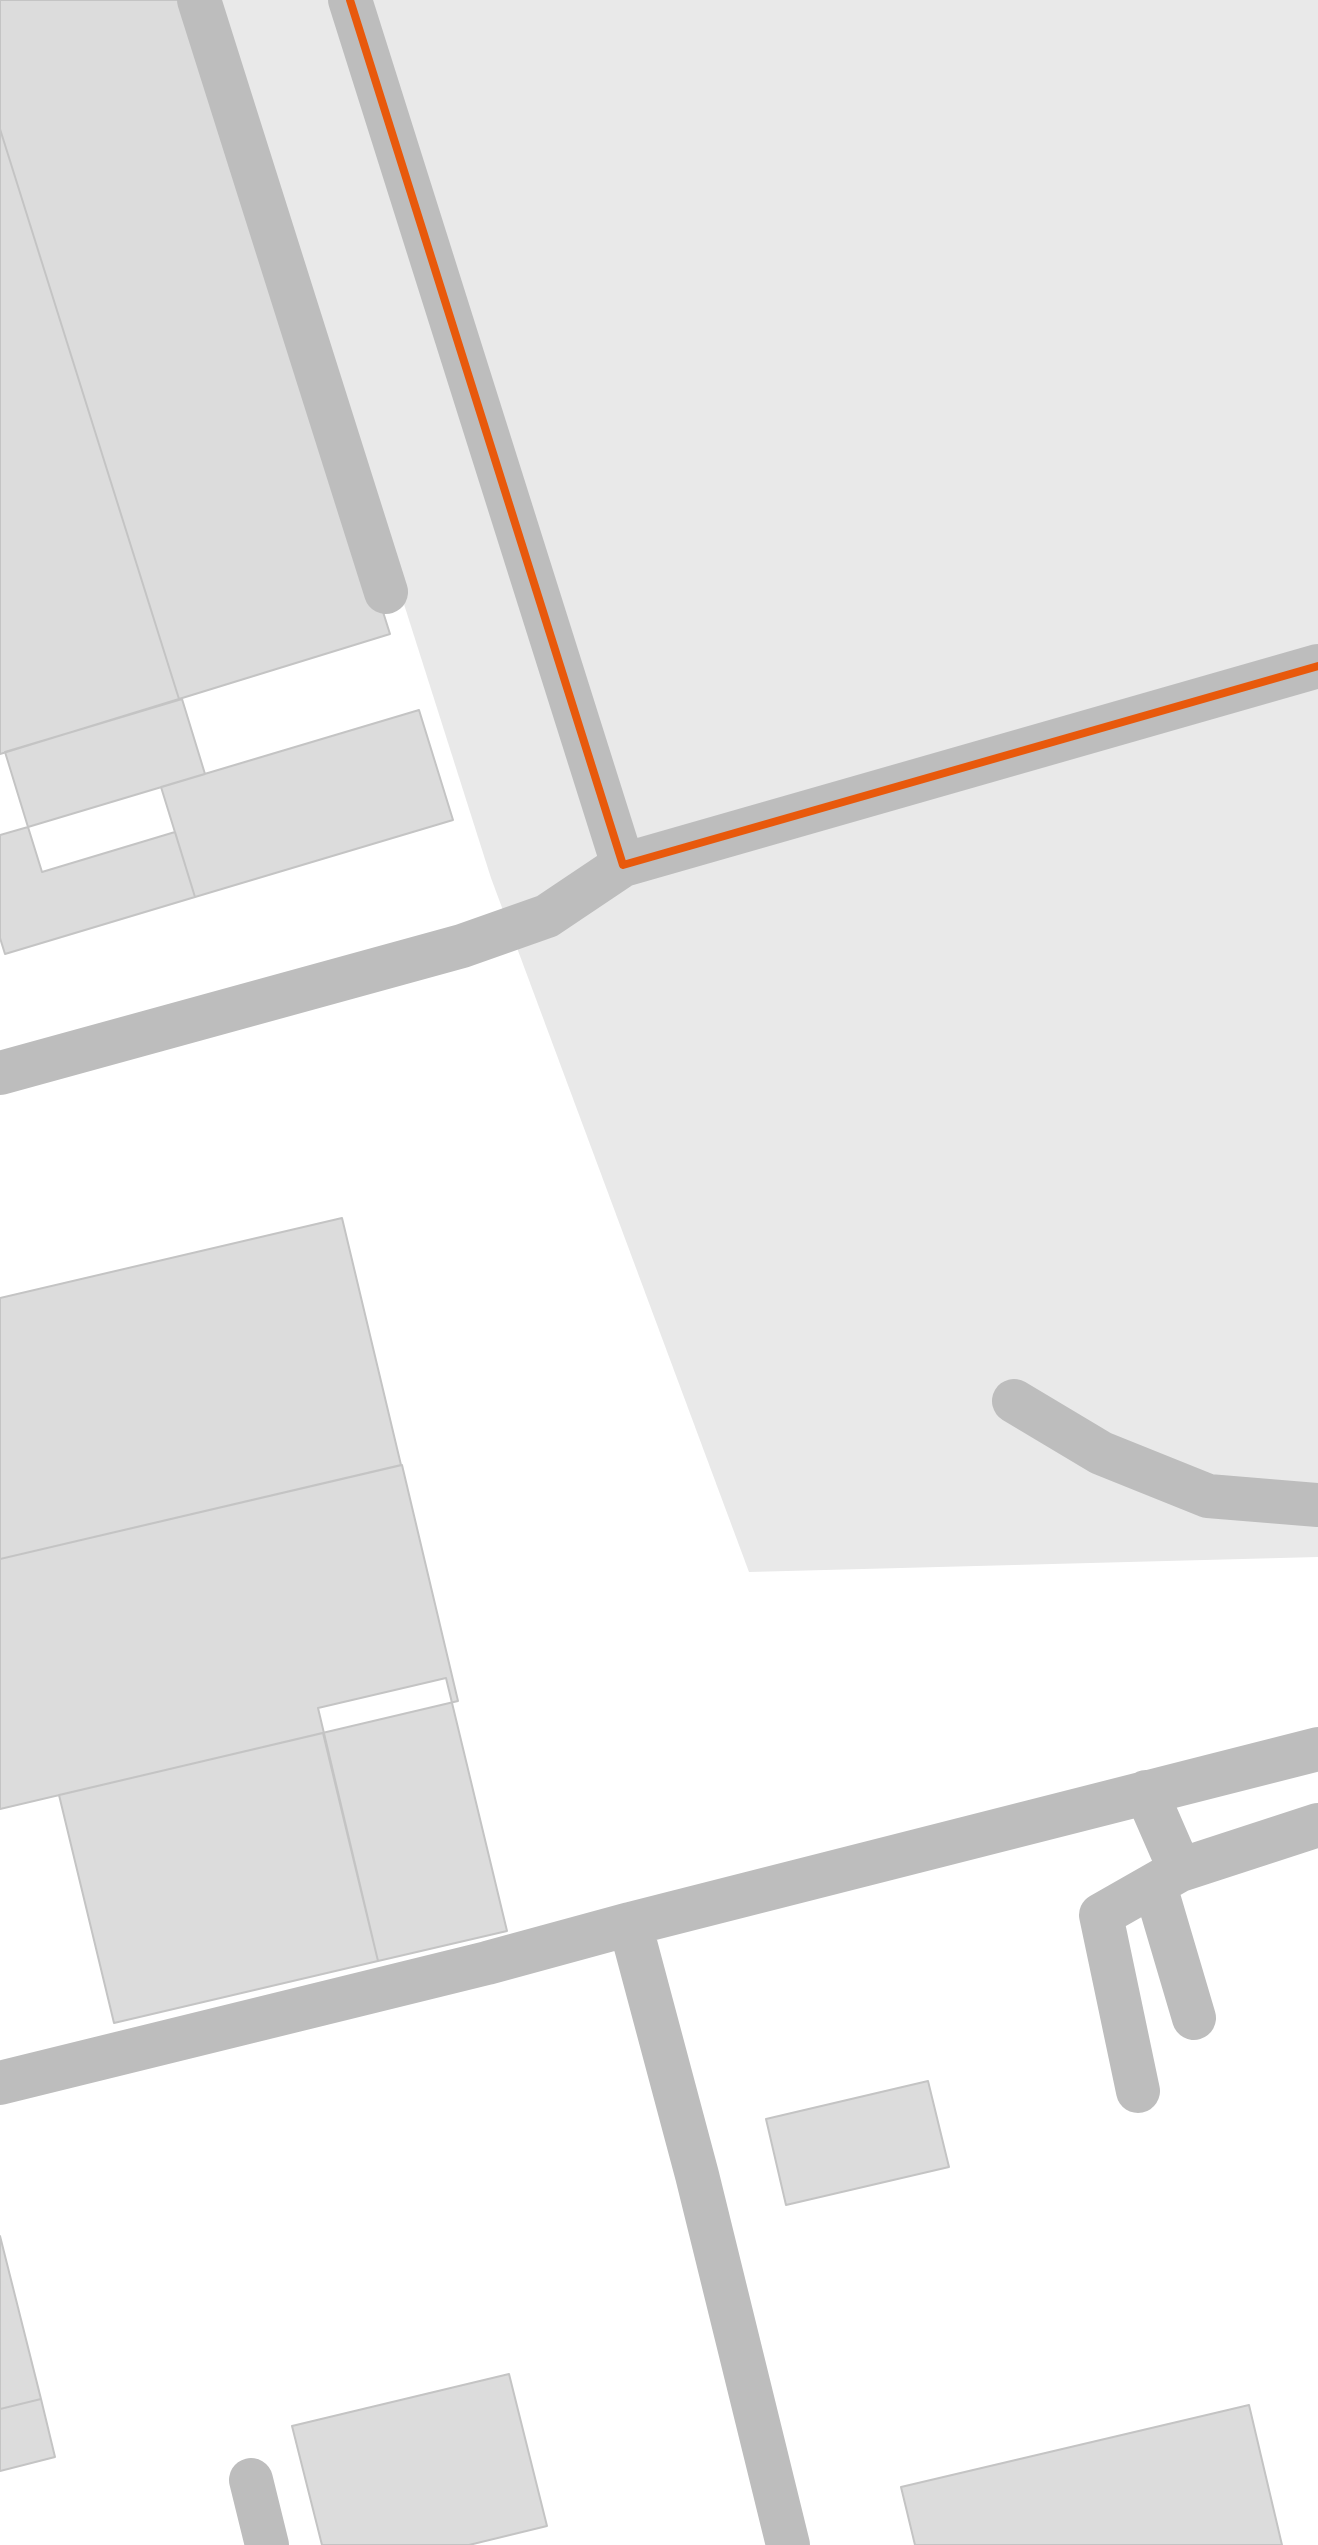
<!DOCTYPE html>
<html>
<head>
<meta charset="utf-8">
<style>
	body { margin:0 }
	canvas { display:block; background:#fff }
</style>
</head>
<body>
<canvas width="1318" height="2545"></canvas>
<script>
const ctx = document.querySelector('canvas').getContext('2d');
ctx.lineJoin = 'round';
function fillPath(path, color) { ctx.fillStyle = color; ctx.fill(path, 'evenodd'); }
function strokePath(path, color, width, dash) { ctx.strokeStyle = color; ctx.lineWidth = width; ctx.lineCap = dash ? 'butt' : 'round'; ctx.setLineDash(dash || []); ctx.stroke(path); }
fillPath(new Path2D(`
	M 212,0 L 1318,0 L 1318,1557 L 749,1572 L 491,878 Z`), '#e9e9e9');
const building = new Path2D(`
	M 0,0 L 190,0 L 390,634 L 179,699 L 0,129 Z
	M 0,129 L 179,699 L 0,754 Z
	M 182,699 L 205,774 L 28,827 L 5,752 Z
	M 419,710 L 453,820 L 195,897 L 161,787 Z
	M 28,827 L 42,872 L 175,832 L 195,897 L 5,954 L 0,938 L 0,835 Z
	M 342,1218 L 401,1465 L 0,1559 L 0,1298 Z
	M 402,1465 L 458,1701 L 0,1809 L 0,1559 Z
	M 446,1678 L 507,1931 L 378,1961 L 318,1708 Z
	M 323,1733 L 378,1961 L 114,2023 L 59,1795 Z
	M 928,2081 L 949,2167 L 786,2205 L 766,2119 Z
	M 0,2236 L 41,2399 L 0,2409 Z
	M 509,2374 L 547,2526 L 469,2545 L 322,2545 L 292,2426 Z
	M 41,2399 L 55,2457 L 0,2471 L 0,2409 Z
	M 1249,2405 L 1282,2545 L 915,2545 L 901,2487 Z`);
fillPath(building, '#dcdcdc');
strokePath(building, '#c4c4c4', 2);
strokePath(new Path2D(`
	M 199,0 L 386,592
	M 350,0 L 623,865
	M 0,1073 L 462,946 L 547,916 L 623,865 L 1318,666
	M 1014,1401 L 1101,1453 L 1208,1496 L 1318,1505
	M 1146,1792 L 1180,1870 L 1318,1825
	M 1155,1886 L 1194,2018
	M 0,2083 L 487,1963 L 630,1924
	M 1138,2091 L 1101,1915 L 1180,1870
	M 251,2480 L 267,2545
	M 788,2545 L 697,2175 L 630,1924 L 1318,1749`), '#bdbdbd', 44);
strokePath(new Path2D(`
	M 350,0 L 623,865 L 1318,666`), '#e8590c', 8);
</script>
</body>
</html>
